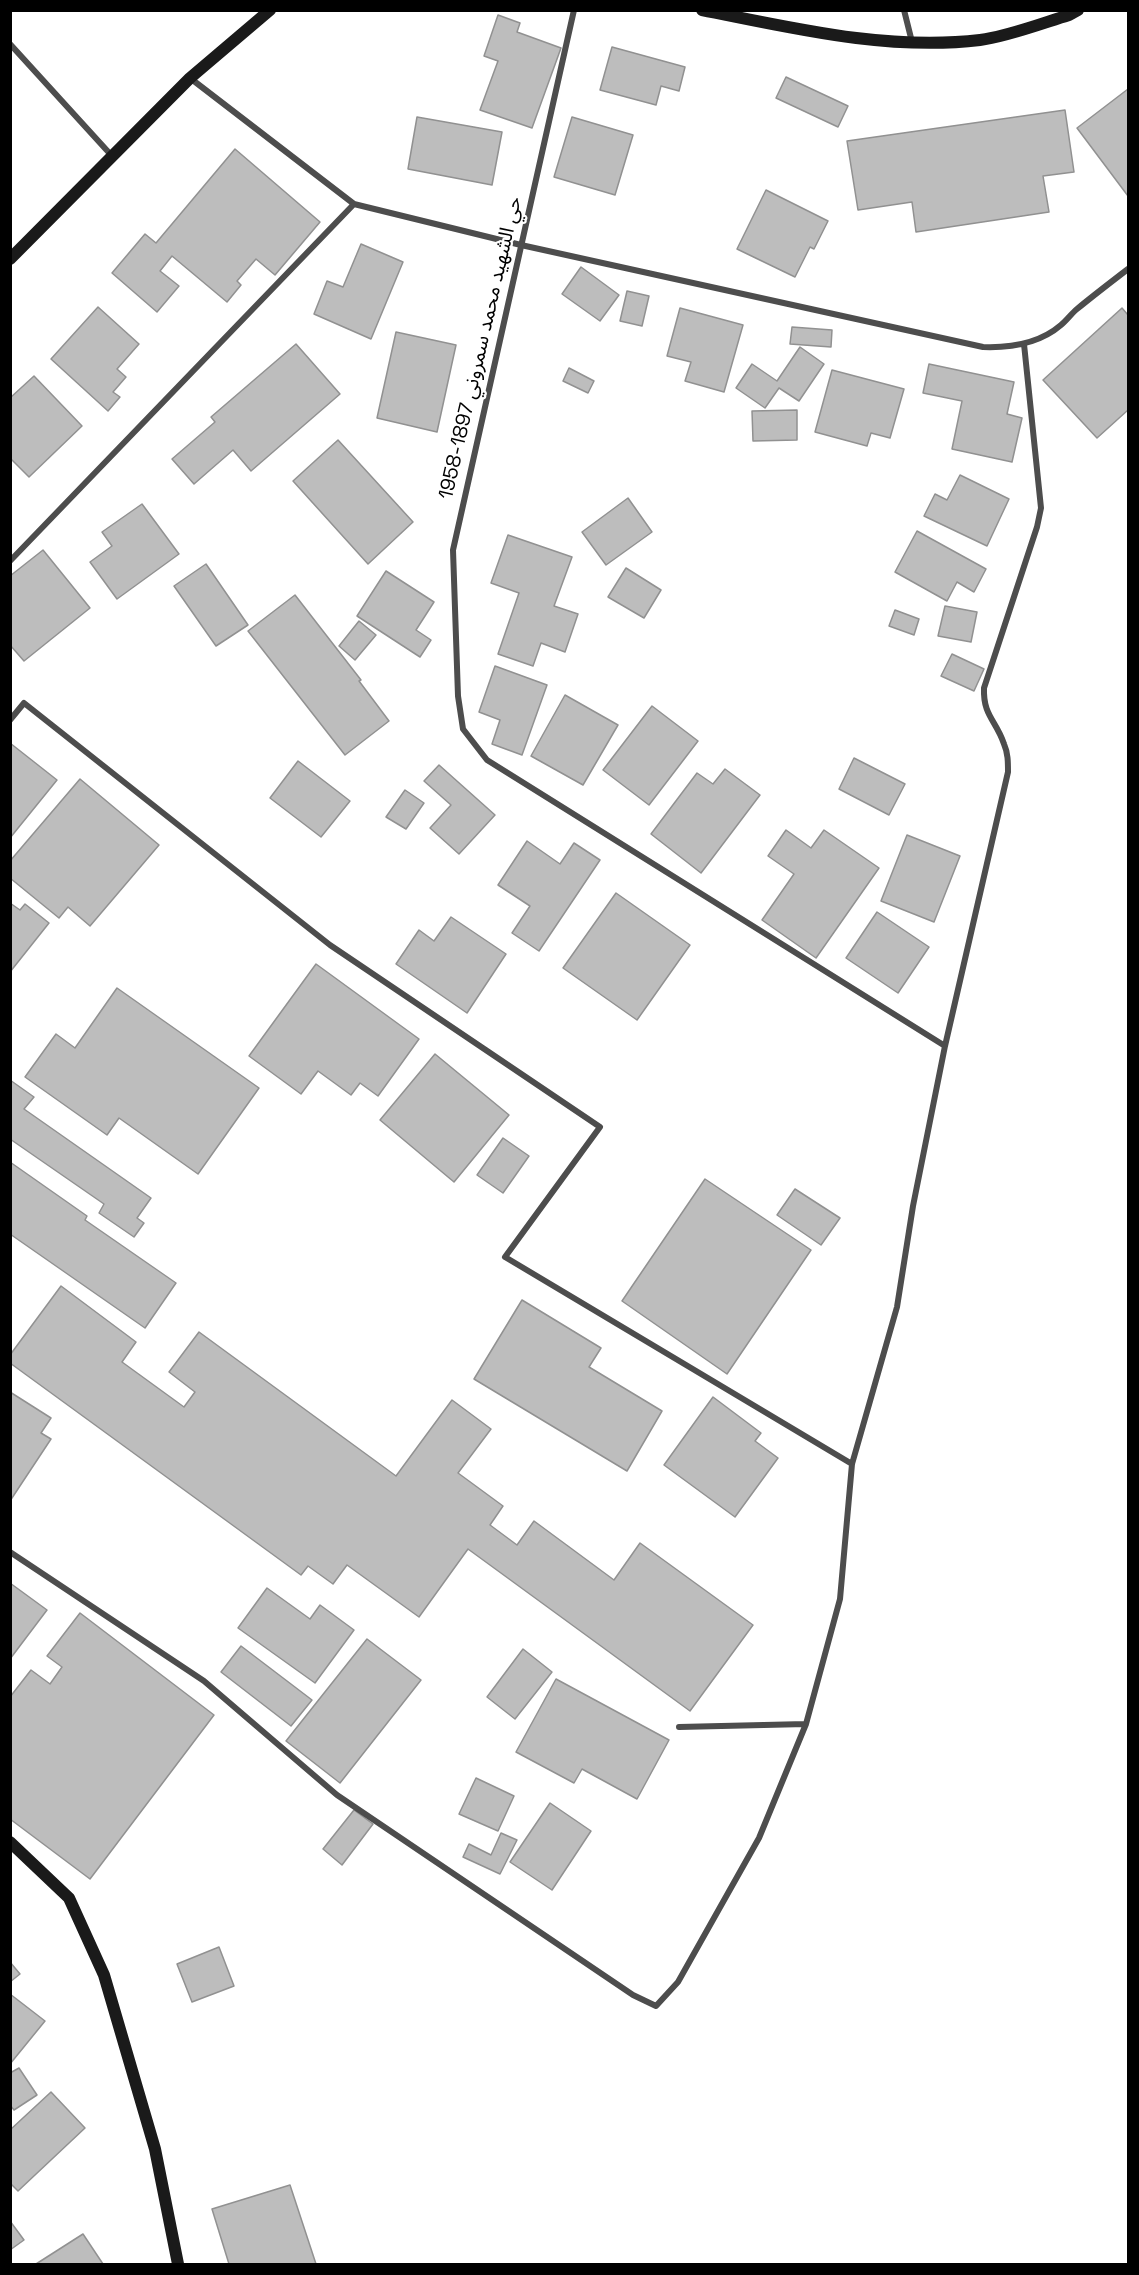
<!DOCTYPE html>
<html>
<head>
<meta charset="utf-8">
<style>
	body { margin:0 }
	#map { position:relative; width:1139px; height:2275px; overflow:hidden; background:#fff; font-family:"Space Grotesk",sans-serif }
	canvas { display:block }
	.frame { position:absolute; inset:0; border:12px solid #000; pointer-events:none }
</style>
</head>
<body>
<div id="map">
<canvas width="1139" height="2275"></canvas>
<div class="frame"></div>
</div>
<script>
const ctx = document.querySelector('canvas').getContext('2d');
ctx.lineJoin = 'round';
function fillPath(path, color) { ctx.fillStyle = color; ctx.fill(path, 'evenodd'); }
function strokePath(path, color, width, dash) { ctx.strokeStyle = color; ctx.lineWidth = width; ctx.lineCap = dash ? 'butt' : 'round'; ctx.setLineDash(dash || []); ctx.stroke(path); }
function write(font, color, halo, rows, align = 'center') {
  ctx.font = font + ' "Space Grotesk","Noto Sans Arabic",sans-serif'; ctx.lineWidth = 4.5; ctx.setLineDash([]); ctx.textBaseline = 'middle'; ctx.strokeStyle = halo; ctx.fillStyle = color; for (const [text, x, y, turn = 0] of rows) {
    ctx.save(); ctx.translate(x, y); ctx.rotate((+turn || 0) * Math.PI / 180); ctx.textAlign = isNaN(turn) ? turn : align; if (halo) ctx.strokeText(text, 0, 0); ctx.fillText(text, 0, 0); ctx.restore();
  }
}
const building = new Path2D(`
	M 498,15 L 520,23 L 517,32 L 561,48 L 532,128 L 480,110 L 498,61 L 484,56 Z
	M 612,47 L 685,67 L 679,91 L 661,86 L 656,105 L 600,90 Z
	M 786,77 L 848,106 L 838,127 L 776,98 Z
	M 1128,89 L 1128,196 L 1077,128 Z
	M 1065,110 L 1074,172 L 1043,176 L 1049,212 L 916,232 L 912,202 L 858,210 L 847,141 Z
	M 417,117 L 502,132 L 492,185 L 408,169 Z
	M 572,117 L 633,135 L 615,195 L 554,177 Z
	M 235,149 L 320,222 L 275,275 L 256,259 L 237,281 L 241,285 L 227,302 L 172,256 L 160,271 L 179,286 L 157,312 L 112,273 L 145,234 L 156,243 Z
	M 766,190 L 828,221 L 814,249 L 810,247 L 795,277 L 737,249 Z
	M 361,244 L 403,262 L 371,339 L 314,314 L 327,281 L 343,287 Z
	M 581,267 L 619,295 L 600,321 L 562,294 Z
	M 627,291 L 649,296 L 642,326 L 620,321 Z
	M 98,307 L 139,344 L 117,369 L 126,377 L 113,392 L 120,397 L 108,411 L 51,359 Z
	M 680,308 L 743,325 L 724,392 L 685,381 L 691,362 L 667,356 Z
	M 1122,308 L 1128,315 L 1128,410 L 1097,438 L 1043,380 Z
	M 792,327 L 832,330 L 831,347 L 790,344 Z
	M 396,332 L 456,345 L 437,432 L 377,418 Z
	M 296,344 L 340,394 L 251,471 L 233,450 L 194,484 L 172,459 L 215,422 L 211,417 Z
	M 800,347 L 824,364 L 799,401 L 779,388 L 765,408 L 736,388 L 752,364 L 777,381 Z
	M 929,364 L 1014,382 L 1007,414 L 1022,418 L 1012,462 L 952,449 L 962,401 L 923,393 Z
	M 569,368 L 594,381 L 588,393 L 563,381 Z
	M 832,370 L 904,389 L 890,438 L 871,433 L 867,446 L 815,432 Z
	M 34,376 L 82,426 L 29,477 L 10,458 L 10,398 Z
	M 797,410 L 797,440 L 753,441 L 752,411 Z
	M 338,440 L 413,522 L 368,564 L 293,481 Z
	M 960,475 L 1009,499 L 987,546 L 924,516 L 935,494 L 947,500 Z
	M 628,498 L 652,532 L 606,565 L 582,532 Z
	M 142,504 L 179,554 L 117,599 L 90,562 L 112,546 L 102,532 Z
	M 917,531 L 986,569 L 974,592 L 957,582 L 947,601 L 895,572 Z
	M 508,535 L 572,557 L 554,606 L 578,614 L 565,652 L 541,643 L 533,666 L 498,654 L 519,593 L 491,583 Z
	M 43,550 L 90,608 L 24,661 L 10,645 L 10,576 Z
	M 206,564 L 248,625 L 216,646 L 174,586 Z
	M 626,568 L 661,590 L 644,618 L 608,597 Z
	M 386,571 L 434,602 L 416,630 L 431,640 L 420,657 L 357,616 Z
	M 295,595 L 361,680 L 359,681 L 389,721 L 345,755 L 248,631 Z
	M 945,606 L 977,612 L 971,642 L 938,636 Z
	M 895,610 L 919,619 L 914,635 L 889,626 Z
	M 359,621 L 376,635 L 355,660 L 339,646 Z
	M 952,654 L 984,669 L 974,691 L 941,676 Z
	M 495,666 L 547,685 L 522,755 L 492,744 L 500,720 L 479,712 Z
	M 565,695 L 618,725 L 583,785 L 531,756 Z
	M 652,706 L 698,741 L 649,805 L 603,770 Z
	M 10,743 L 57,780 L 10,838 Z
	M 854,758 L 905,784 L 889,815 L 839,789 Z
	M 298,761 L 350,801 L 321,837 L 270,798 Z
	M 439,765 L 495,815 L 459,854 L 430,828 L 451,805 L 424,781 Z
	M 725,769 L 760,795 L 701,873 L 651,834 L 697,773 L 713,784 Z
	M 80,779 L 159,845 L 90,926 L 68,907 L 59,918 L 10,878 L 10,861 Z
	M 405,790 L 424,803 L 406,829 L 386,817 Z
	M 786,830 L 811,848 L 824,830 L 879,868 L 816,958 L 762,920 L 794,874 L 768,856 Z
	M 907,835 L 960,856 L 934,922 L 881,901 Z
	M 527,841 L 560,864 L 574,843 L 600,860 L 539,951 L 512,933 L 530,906 L 498,885 Z
	M 616,893 L 690,945 L 637,1020 L 563,968 Z
	M 10,903 L 20,910 L 25,904 L 49,923 L 10,972 Z
	M 877,912 L 929,947 L 898,993 L 846,958 Z
	M 451,917 L 506,954 L 467,1013 L 396,964 L 419,930 L 434,941 Z
	M 316,964 L 419,1039 L 378,1096 L 360,1083 L 351,1095 L 318,1071 L 301,1094 L 249,1056 Z
	M 117,988 L 259,1088 L 198,1174 L 119,1118 L 107,1135 L 25,1077 L 56,1034 L 75,1048 Z
	M 435,1054 L 509,1115 L 454,1182 L 380,1120 Z
	M 10,1080 L 34,1097 L 24,1109 L 151,1198 L 137,1218 L 144,1223 L 134,1237 L 99,1213 L 104,1204 L 10,1139 Z
	M 503,1138 L 529,1156 L 503,1193 L 477,1175 Z
	M 10,1162 L 87,1216 L 85,1220 L 176,1283 L 145,1328 L 10,1234 Z
	M 705,1179 L 811,1250 L 727,1374 L 622,1301 Z
	M 795,1189 L 840,1218 L 821,1245 L 777,1215 Z
	M 61,1286 L 136,1342 L 122,1362 L 184,1407 L 195,1392 L 169,1372 L 199,1332 L 396,1476 L 452,1400 L 491,1429 L 458,1473 L 503,1506 L 490,1525 L 517,1545 L 534,1521 L 614,1580 L 640,1543 L 753,1625 L 690,1711 L 468,1549 L 419,1617 L 347,1565 L 333,1584 L 308,1566 L 301,1575 L 10,1363 L 10,1355 Z
	M 522,1300 L 601,1348 L 589,1367 L 662,1411 L 627,1471 L 474,1379 Z
	M 10,1392 L 51,1418 L 41,1433 L 51,1439 L 10,1501 Z
	M 713,1397 L 761,1433 L 755,1441 L 778,1458 L 735,1517 L 664,1465 Z
	M 10,1583 L 47,1610 L 10,1659 Z
	M 267,1588 L 310,1619 L 320,1605 L 354,1630 L 315,1683 L 238,1628 Z
	M 80,1613 L 214,1715 L 90,1879 L 10,1819 L 10,1697 L 31,1670 L 50,1684 L 62,1667 L 47,1656 Z
	M 367,1639 L 421,1680 L 340,1783 L 286,1741 Z
	M 241,1646 L 312,1700 L 291,1726 L 221,1672 Z
	M 523,1649 L 552,1672 L 515,1719 L 487,1697 Z
	M 556,1679 L 669,1740 L 637,1799 L 582,1769 L 574,1783 L 516,1752 Z
	M 476,1778 L 514,1796 L 498,1831 L 459,1814 Z
	M 550,1803 L 591,1831 L 552,1890 L 510,1862 Z
	M 354,1810 L 373,1824 L 342,1865 L 323,1849 Z
	M 501,1833 L 517,1840 L 500,1874 L 463,1857 L 469,1844 L 491,1855 Z
	M 219,1947 L 234,1986 L 192,2002 L 177,1964 Z
	M 10,1962 L 20,1974 L 10,1982 Z
	M 10,1994 L 45,2021 L 10,2064 Z
	M 19,2068 L 37,2095 L 14,2110 L 10,2105 L 10,2073 Z
	M 51,2092 L 85,2128 L 18,2191 L 10,2183 L 10,2130 Z
	M 290,2185 L 316,2264 L 229,2264 L 212,2209 Z
	M 10,2221 L 24,2240 L 10,2250 Z
	M 83,2234 L 103,2264 L 36,2264 Z`);
fillPath(building, '#bdbdbd');
strokePath(building, '#919191', 1.5);
strokePath(new Path2D(`
	M 574,10 L 453,550 L 458,696 L 463,729 L 487,760 L 945,1046
	M 904,10 L 912,42
	M 10,44 L 112,156
	M 190,78 L 354,204 L 521,245 L 983,347 C 1011,348 1039,344 1061,325 C 1067,320 1071,314 1077,309 C 1094,295 1111,282 1128,269
	M 10,561 L 354,204
	M 10,720 L 24,703 L 330,945 L 600,1127 L 505,1257 L 852,1464
	M 10,1552 L 204,1681 L 337,1795 L 633,1995 L 656,2006 L 678,1982 L 759,1838 L 806,1724 L 840,1599 L 852,1464 L 897,1307 L 913,1206 L 945,1046 L 1008,772 C 1008,762 1008,753 1004,744 C 996,720 983,716 984,688 L 1037,527 L 1041,508 L 1024,344
	M 679,1727 L 806,1724`), '#4d4d4d', 6);
strokePath(new Path2D(`
	M 702,10 C 793,28 887,51 980,40 C 1006,37 1043,23 1069,15 L 1078,10
	M 10,259 L 190,78 L 270,10
	M 10,1842 L 69,1898 L 104,1975 L 155,2149 L 178,2264`), '#1a1a1a', 12);
write('20px', '#000', '#fff', [
	["حي الشهيد محمد سمروني 1897-1958",481,348,-77]
]);
</script>
</body>
</html>
